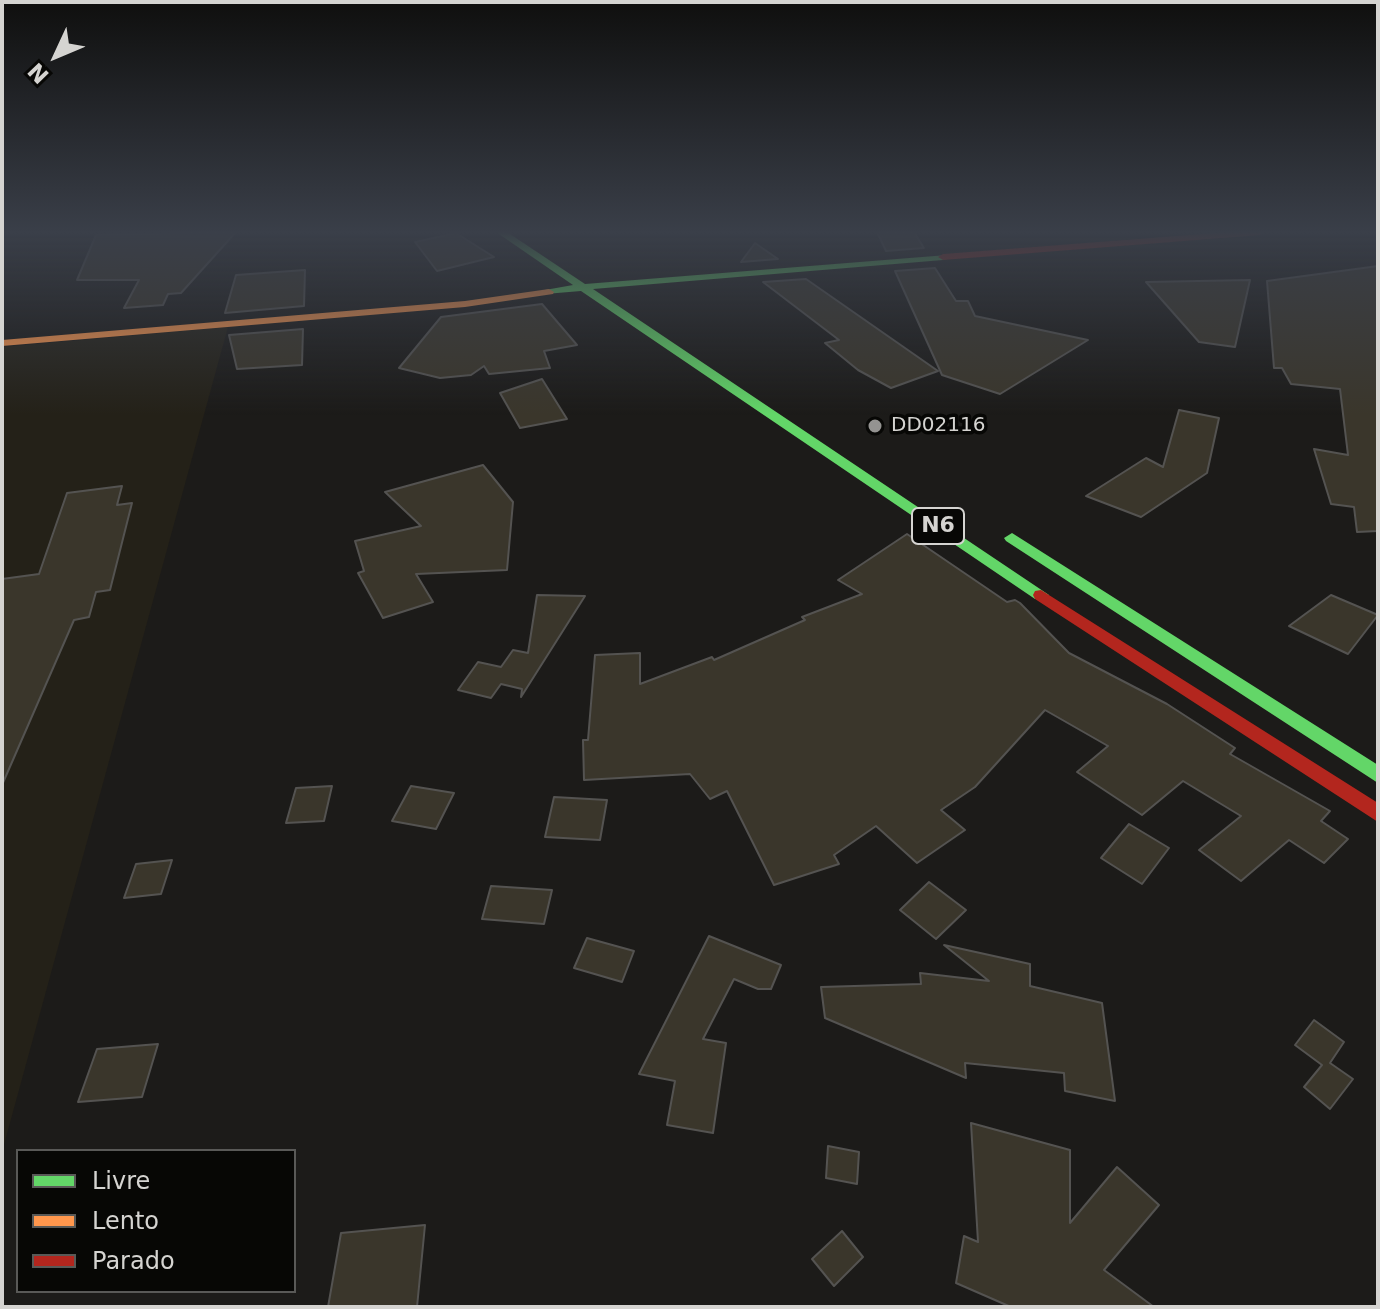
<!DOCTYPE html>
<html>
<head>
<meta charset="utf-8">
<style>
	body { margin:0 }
	#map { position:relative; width:1380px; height:1309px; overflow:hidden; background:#1c1b19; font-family:"DejaVu Sans",sans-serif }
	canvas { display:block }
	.frame { position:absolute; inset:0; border:4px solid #d5d4d1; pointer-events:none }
	.legend { position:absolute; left:16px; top:1149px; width:280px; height:144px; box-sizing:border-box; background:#070705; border:2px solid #595957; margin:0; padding:10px 14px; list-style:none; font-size:24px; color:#d5d4d1 }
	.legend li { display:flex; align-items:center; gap:16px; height:40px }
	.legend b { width:40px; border:2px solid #595957 }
	.north { position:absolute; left:16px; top:16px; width:80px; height:80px; -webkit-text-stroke:6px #070705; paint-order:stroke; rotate:226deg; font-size:22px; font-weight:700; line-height:32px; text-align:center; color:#d5d4d1 }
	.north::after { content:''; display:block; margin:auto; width:28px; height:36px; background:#d5d4d1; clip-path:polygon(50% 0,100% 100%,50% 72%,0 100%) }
</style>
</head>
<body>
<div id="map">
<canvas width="1380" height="1309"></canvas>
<div class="frame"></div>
<ul class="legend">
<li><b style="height:10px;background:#63d668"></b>Livre</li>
<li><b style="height:10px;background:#ff974d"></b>Lento</li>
<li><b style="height:10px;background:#b3261e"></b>Parado</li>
</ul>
<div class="north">N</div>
</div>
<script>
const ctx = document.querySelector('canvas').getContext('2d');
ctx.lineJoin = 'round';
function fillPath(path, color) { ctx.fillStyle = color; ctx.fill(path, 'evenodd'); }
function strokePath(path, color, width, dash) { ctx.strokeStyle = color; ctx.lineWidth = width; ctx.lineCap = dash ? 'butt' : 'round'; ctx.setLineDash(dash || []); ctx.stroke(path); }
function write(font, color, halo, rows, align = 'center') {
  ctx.font = font + ' "DejaVu Sans",sans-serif'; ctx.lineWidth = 7; ctx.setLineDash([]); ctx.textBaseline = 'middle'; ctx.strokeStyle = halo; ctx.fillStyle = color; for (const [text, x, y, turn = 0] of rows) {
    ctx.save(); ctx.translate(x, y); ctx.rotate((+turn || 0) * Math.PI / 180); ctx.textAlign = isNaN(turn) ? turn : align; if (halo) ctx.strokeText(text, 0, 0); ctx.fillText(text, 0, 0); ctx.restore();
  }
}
fillPath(new Path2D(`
	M 228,327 L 2,1152 L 2,347 Z`), '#242118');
const building = new Path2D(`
	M 236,232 L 181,293 L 168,294 L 163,305 L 124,308 L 139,280 L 77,280 L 96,235 Z
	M 877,232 L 914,232 L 924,248 L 886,251 Z
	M 456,233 L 494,257 L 437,271 L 415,242 Z
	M 755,243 L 778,259 L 741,262 Z
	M 1378,266 L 1378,531 L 1357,532 L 1354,507 L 1331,504 L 1314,449 L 1348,455 L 1340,389 L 1291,384 L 1282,368 L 1274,368 L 1267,281 Z
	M 935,268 L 956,301 L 968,301 L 975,316 L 1088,340 L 1000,394 L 942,375 L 895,271 Z
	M 305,270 L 304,306 L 225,313 L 236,275 Z
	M 806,279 L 938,371 L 891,388 L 858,370 L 825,343 L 839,340 L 763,282 Z
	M 1250,280 L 1235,347 L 1199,342 L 1146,282 Z
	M 542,304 L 577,345 L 544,351 L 550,368 L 489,374 L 484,366 L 471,375 L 440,378 L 399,368 L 441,317 Z
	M 303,329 L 302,365 L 237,369 L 229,335 Z
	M 542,379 L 567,419 L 520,428 L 500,393 Z
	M 1179,410 L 1219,418 L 1207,473 L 1141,517 L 1086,496 L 1146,458 L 1163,467 Z
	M 483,465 L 513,502 L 507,570 L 416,574 L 433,602 L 383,618 L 358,573 L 364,571 L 355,541 L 421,526 L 385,492 Z
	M 122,486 L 117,505 L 132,503 L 110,590 L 96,592 L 89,617 L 74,620 L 2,785 L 2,579 L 39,574 L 67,493 Z
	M 907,534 L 1007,602 L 1015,600 L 1020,603 L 1069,653 L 1167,704 L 1235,748 L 1230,754 L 1330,811 L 1321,821 L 1348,839 L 1324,863 L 1289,840 L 1241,881 L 1199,850 L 1241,816 L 1183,781 L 1142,815 L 1077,772 L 1108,746 L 1045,710 L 975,787 L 941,810 L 965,830 L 917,863 L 876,826 L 834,855 L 839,864 L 774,885 L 727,791 L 710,799 L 690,774 L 584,780 L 583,740 L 588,740 L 595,655 L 640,653 L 640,684 L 712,657 L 714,660 L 805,620 L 802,617 L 862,594 L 838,580 Z
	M 537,595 L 585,596 L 521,697 L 522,689 L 501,684 L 491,698 L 458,690 L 478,662 L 501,667 L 513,650 L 528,653 Z
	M 1331,595 L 1378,615 L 1348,654 L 1289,626 Z
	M 332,786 L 324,821 L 286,823 L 296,788 Z
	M 411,786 L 454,793 L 436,829 L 392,821 Z
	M 554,797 L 607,800 L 600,840 L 545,837 Z
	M 1129,824 L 1169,848 L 1142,884 L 1101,858 Z
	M 172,860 L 161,894 L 124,898 L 136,864 Z
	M 929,882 L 966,910 L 936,939 L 900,910 Z
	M 491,886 L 552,890 L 544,924 L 482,919 Z
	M 709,936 L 781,965 L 771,989 L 758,989 L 734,979 L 703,1039 L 726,1043 L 713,1133 L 667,1125 L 675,1081 L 639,1074 Z
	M 587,938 L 634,951 L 622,982 L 574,968 Z
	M 944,945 L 1030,964 L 1030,986 L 1102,1003 L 1115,1101 L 1065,1091 L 1064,1073 L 965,1063 L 966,1078 L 825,1018 L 821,987 L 921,984 L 920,973 L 989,981 Z
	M 1314,1020 L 1344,1042 L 1330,1063 L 1353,1079 L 1330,1109 L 1304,1087 L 1322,1065 L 1295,1045 Z
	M 158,1044 L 142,1097 L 78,1102 L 97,1049 Z
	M 971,1123 L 1070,1150 L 1070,1223 L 1117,1167 L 1159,1205 L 1104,1270 L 1154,1307 L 1011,1307 L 956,1283 L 964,1236 L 978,1242 Z
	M 828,1146 L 859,1152 L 857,1184 L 826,1178 Z
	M 425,1225 L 417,1307 L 328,1307 L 341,1233 Z
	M 842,1231 L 863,1257 L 834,1286 L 812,1259 Z`);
fillPath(building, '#3a362b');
strokePath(building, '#545351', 2);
fillPath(new Path2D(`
	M 496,232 L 507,232 L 585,284 L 947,255 L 947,259 L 943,260 L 593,289 L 1049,595 L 1047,599 L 1035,599 L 581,291 L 545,294 L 545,290 L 573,285 Z
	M 1012,533 L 1378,765 L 1378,783 L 1006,541 L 1004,538 Z`), '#63d668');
fillPath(new Path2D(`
	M 549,289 L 554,292 L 553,294 L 465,307 L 2,346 L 2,340 L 465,301 Z`), '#ff974d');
fillPath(new Path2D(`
	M 1228,232 L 1265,232 L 1260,235 L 943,260 L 938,257 L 943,254 Z
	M 1041,590 L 1378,803 L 1378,822 L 1035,599 L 1033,595 L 1035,591 Z`), '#b3261e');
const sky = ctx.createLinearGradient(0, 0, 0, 415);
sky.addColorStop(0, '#0f0f0e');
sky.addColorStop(0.56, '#3a3f49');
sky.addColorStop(1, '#3a3f4900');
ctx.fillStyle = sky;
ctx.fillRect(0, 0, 1380, 415);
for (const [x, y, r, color] of [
	[875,426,8,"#949391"]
]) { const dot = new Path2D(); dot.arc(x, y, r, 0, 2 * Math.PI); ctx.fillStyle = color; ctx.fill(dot); strokePath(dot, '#070705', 3); }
write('20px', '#d5d4d1', '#070705', [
	["DD02116",891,426]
], 'left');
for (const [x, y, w] of [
	[938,526,52]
]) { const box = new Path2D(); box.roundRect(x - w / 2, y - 18, w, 36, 6); ctx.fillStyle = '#070705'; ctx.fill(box); strokePath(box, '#d5d4d1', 2); }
write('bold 22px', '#d5d4d1', null, [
	["N6",938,526]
]);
</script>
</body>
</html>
